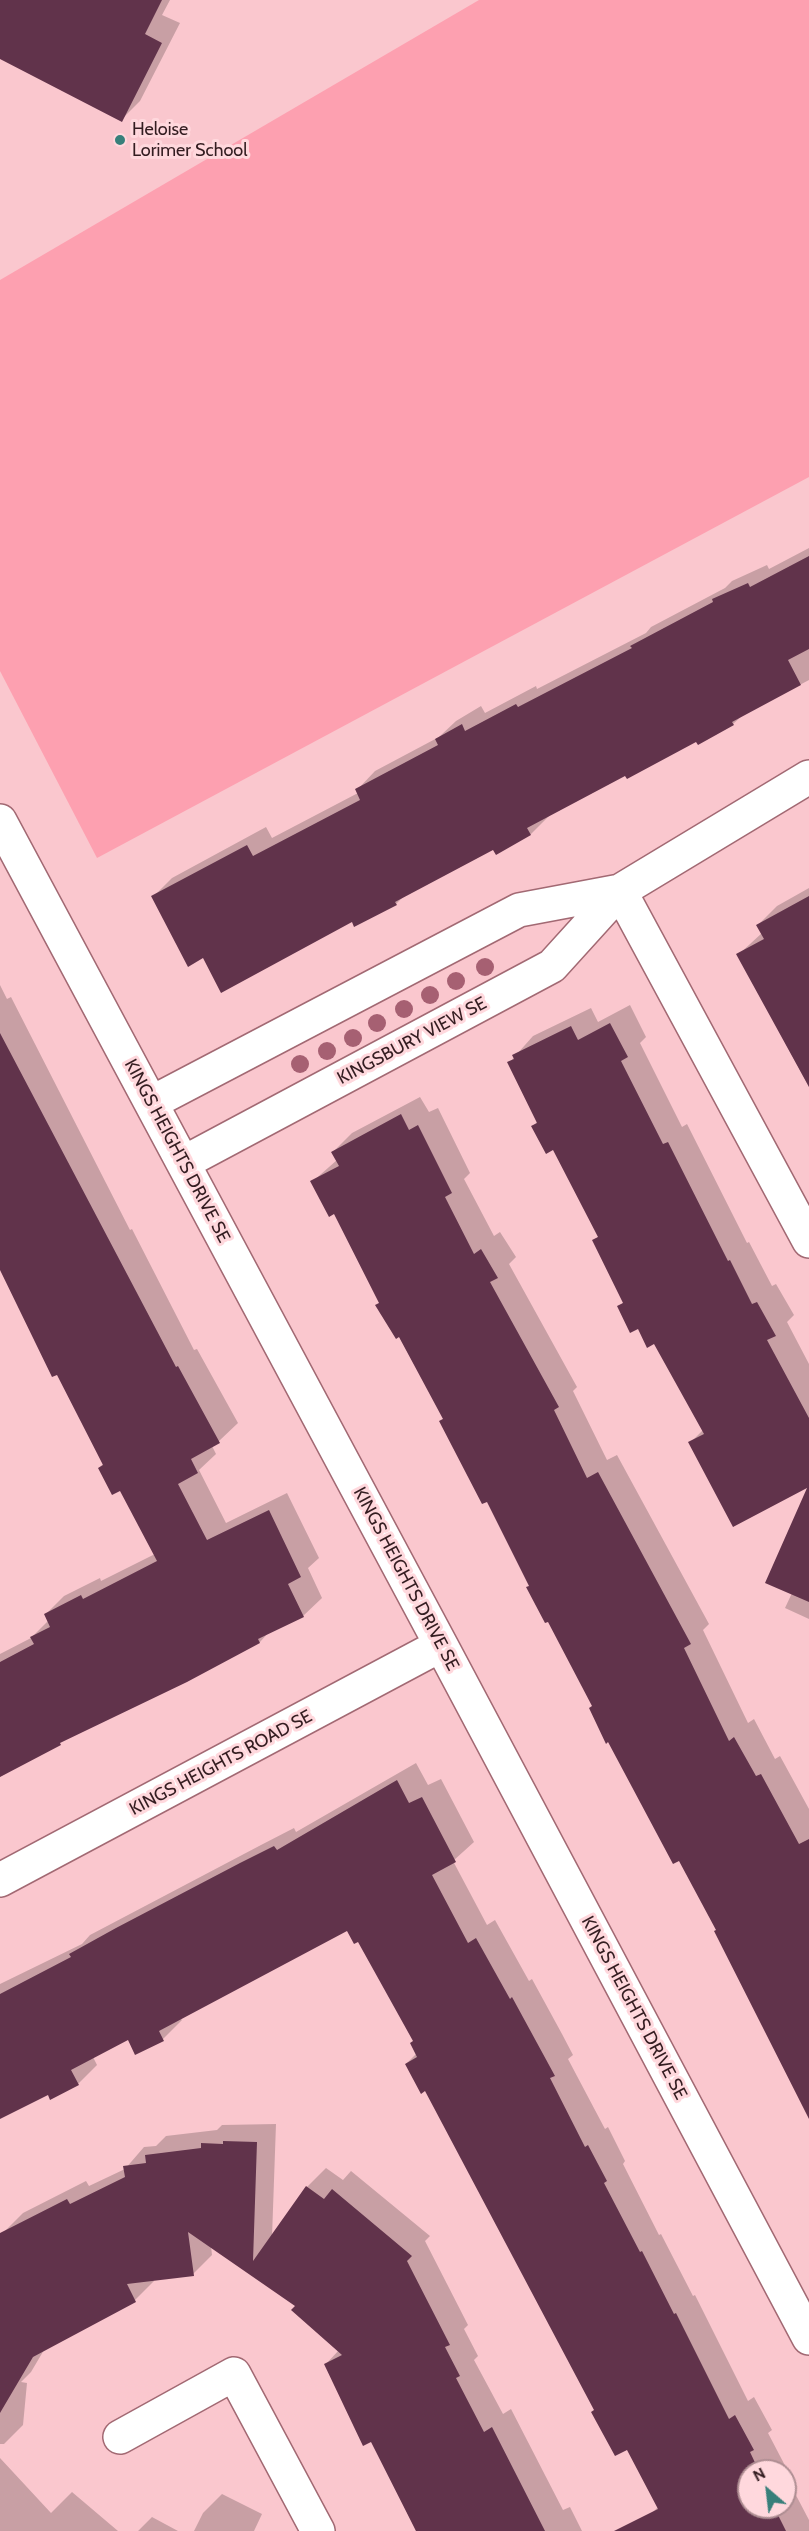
<!DOCTYPE html>
<html>
<head>
<meta charset="utf-8">
<style>
	body { margin:0 }
	#map { position:relative; width:809px; height:2531px; overflow:hidden; background:#fac7ce; font-family:Cabin,sans-serif }
	canvas { display:block }
	.north { position:absolute; left:737px; top:2459px; width:60px; height:60px; box-sizing:border-box; background:#ffd8dd; border:2px solid #ae8d92; border-radius:50%; rotate:332deg; font-size:16px; font-weight:700; line-height:24px; text-align:center; color:#341d21 }
	.north::after { content:''; display:block; margin:auto; width:21px; height:27px; background:#387f7a; clip-path:polygon(50% 0,100% 100%,50% 72%,0 100%) }
</style>
</head>
<body>
<div id="map">
<canvas width="809" height="2531"></canvas>
<div class="north">N</div>
</div>
<script>
const ctx = document.querySelector('canvas').getContext('2d');
ctx.lineJoin = 'round';
function fillPath(path, color) { ctx.fillStyle = color; ctx.fill(path, 'evenodd'); }
function strokePath(path, color, width, dash) { ctx.strokeStyle = color; ctx.lineWidth = width; ctx.lineCap = dash ? 'butt' : 'round'; ctx.setLineDash(dash || []); ctx.stroke(path); }
function write(font, color, halo, rows, align = 'center') {
  ctx.font = font + ' Cabin,sans-serif'; ctx.lineWidth = 6; ctx.setLineDash([]); ctx.textBaseline = 'middle'; ctx.strokeStyle = halo; ctx.fillStyle = color; for (const [text, x, y, turn = 0] of rows) {
    ctx.save(); ctx.translate(x, y); ctx.rotate((+turn || 0) * Math.PI / 180); ctx.textAlign = isNaN(turn) ? turn : align; if (halo) ctx.strokeText(text, 0, 0); ctx.fillText(text, 0, 0); ctx.restore();
  }
}
fillPath(new Path2D(`
	M 479,0 L 809,0 L 809,477 L 97,858 L 0,671 L 0,280 Z`), '#fda0b0');
fillPath(new Path2D(`
	M 0,0 L 170,0 L 162,15 L 180,23 L 140,101 L 121,120 L 0,58 Z
	M 809,548 L 809,680 L 743,715 L 733,724 L 626,774 L 550,815 L 531,834 L 493,848 L 404,896 L 396,904 L 353,920 L 204,956 L 153,897 L 172,878 L 266,827 L 272,838 L 358,793 L 357,790 L 375,771 L 439,737 L 456,721 L 481,706 L 485,713 L 536,686 L 537,689 L 646,633 L 651,627 L 725,588 L 732,581 L 767,565 L 769,569 Z
	M 809,888 L 809,1087 L 738,955 L 762,933 L 758,925 L 777,906 Z
	M 0,985 L 7,999 L 11,997 L 130,1230 L 132,1229 L 194,1350 L 197,1349 L 238,1423 L 219,1441 L 212,1446 L 216,1454 L 199,1470 L 226,1523 L 287,1493 L 319,1558 L 308,1568 L 322,1598 L 303,1616 L 269,1632 L 260,1642 L 186,1681 L 64,1739 L 0,1777 L 0,1654 L 31,1638 L 48,1621 L 45,1615 L 64,1596 L 100,1578 L 101,1581 L 155,1554 L 121,1489 L 99,1468 L 104,1463 L 58,1373 L 0,1269 Z
	M 630,1005 L 646,1037 L 640,1043 L 682,1127 L 687,1124 L 747,1243 L 749,1242 L 772,1286 L 776,1284 L 794,1315 L 787,1322 L 809,1364 L 809,1485 L 690,1443 L 703,1430 L 655,1342 L 619,1307 L 624,1302 L 594,1241 L 599,1236 L 554,1148 L 533,1126 L 538,1121 L 509,1063 L 533,1036 L 591,1008 L 598,1022 Z
	M 420,1097 L 429,1112 L 438,1108 L 470,1173 L 464,1179 L 494,1236 L 500,1232 L 516,1257 L 509,1264 L 577,1387 L 573,1391 L 607,1460 L 617,1455 L 709,1624 L 703,1630 L 748,1723 L 754,1719 L 775,1759 L 780,1756 L 809,1809 L 809,2107 L 718,1929 L 594,1705 L 487,1500 L 440,1421 L 444,1418 L 380,1302 L 335,1212 L 312,1182 L 337,1160 L 333,1152 L 352,1133 Z
	M 809,1487 L 809,1619 L 785,1608 L 792,1593 Z
	M 416,1763 L 428,1785 L 441,1779 L 474,1842 L 453,1861 L 487,1925 L 495,1920 L 529,1981 L 532,1979 L 562,2034 L 573,2055 L 568,2059 L 605,2129 L 608,2127 L 625,2161 L 623,2164 L 659,2235 L 661,2234 L 693,2296 L 695,2295 L 748,2401 L 754,2397 L 772,2430 L 768,2433 L 791,2477 L 788,2480 L 809,2520 L 809,2531 L 662,2531 L 653,2512 L 658,2507 L 627,2448 L 596,2409 L 426,2089 L 406,2064 L 417,2053 L 414,2040 L 359,1940 L 348,1929 L 180,2018 L 182,2020 L 163,2039 L 128,2038 L 93,2057 L 97,2065 L 78,2084 L 48,2093 L 0,2117 L 0,1984 L 82,1944 L 90,1935 L 261,1845 L 294,1828 L 296,1832 ZM 749,2471 L 785,2471 L 785,2507 L 749,2507 Z
	M 276,2124 L 272,2237 L 307,2187 L 326,2168 L 343,2180 L 351,2171 L 430,2236 L 425,2241 L 468,2325 L 464,2329 L 478,2356 L 474,2360 L 503,2414 L 511,2409 L 563,2510 L 570,2507 L 582,2531 L 416,2531 L 372,2440 L 326,2364 L 339,2350 L 297,2306 L 211,2246 L 212,2255 L 193,2274 L 153,2279 L 154,2281 L 135,2300 L 44,2350 L 31,2372 L 21,2382 L 27,2383 L 23,2425 L 4,2444 L 0,2444 L 0,2236 L 23,2213 L 86,2181 L 89,2186 L 125,2169 L 144,2147 L 156,2146 L 166,2136 L 217,2130 L 222,2125 Z
	M 0,2458 L 51,2513 L 72,2492 L 118,2531 L 0,2531 Z
	M 222,2494 L 262,2514 L 254,2531 L 194,2531 L 203,2513 Z
	M 152,2517 L 178,2531 L 138,2531 Z`), '#0003');
fillPath(new Path2D(`
	M 0,0 L 162,0 L 145,34 L 162,43 L 122,122 L 0,59 Z
	M 809,556 L 809,649 L 788,660 L 801,685 L 732,722 L 734,725 L 698,745 L 696,742 L 627,779 L 625,776 L 527,828 L 531,835 L 496,855 L 493,850 L 395,902 L 397,905 L 354,927 L 352,922 L 221,993 L 203,958 L 188,967 L 151,896 L 247,845 L 253,856 L 360,800 L 355,789 L 438,745 L 435,739 L 462,724 L 465,731 L 516,704 L 518,707 L 632,648 L 630,646 L 713,602 L 712,599 L 748,583 L 750,587 Z
	M 809,896 L 809,1087 L 736,954 L 764,939 L 756,925 Z
	M 610,1023 L 628,1057 L 621,1061 L 663,1144 L 668,1142 L 728,1261 L 730,1260 L 752,1304 L 757,1302 L 776,1336 L 767,1340 L 809,1418 L 809,1602 L 765,1583 L 807,1488 L 733,1527 L 688,1442 L 704,1434 L 654,1344 L 647,1348 L 638,1329 L 630,1333 L 617,1306 L 623,1303 L 592,1240 L 598,1237 L 553,1150 L 546,1154 L 531,1126 L 537,1123 L 507,1062 L 514,1059 L 512,1055 L 571,1026 L 578,1040 Z
	M 0,1033 L 176,1367 L 178,1366 L 220,1443 L 191,1459 L 198,1473 L 178,1484 L 207,1540 L 269,1510 L 301,1577 L 288,1584 L 304,1617 L 258,1639 L 260,1643 L 187,1682 L 60,1743 L 61,1745 L 0,1777 L 0,1662 L 34,1644 L 30,1637 L 50,1627 L 44,1614 L 81,1595 L 83,1599 L 157,1561 L 120,1491 L 112,1495 L 98,1468 L 103,1465 L 57,1375 L 52,1377 L 0,1270 Z
	M 401,1114 L 409,1130 L 418,1125 L 452,1193 L 445,1197 L 474,1254 L 481,1249 L 498,1278 L 490,1282 L 559,1407 L 554,1410 L 587,1478 L 598,1472 L 691,1644 L 684,1648 L 729,1741 L 734,1737 L 756,1776 L 761,1774 L 799,1844 L 809,1839 L 809,2119 L 714,1931 L 716,1930 L 679,1861 L 673,1864 L 608,1742 L 606,1744 L 589,1708 L 592,1706 L 548,1622 L 545,1623 L 526,1587 L 529,1586 L 487,1502 L 482,1504 L 439,1421 L 443,1419 L 399,1337 L 396,1339 L 375,1305 L 379,1303 L 334,1214 L 329,1217 L 310,1181 L 339,1166 L 331,1152 Z
	M 397,1780 L 409,1803 L 422,1797 L 456,1862 L 432,1875 L 468,1943 L 476,1938 L 510,1999 L 512,1997 L 555,2076 L 550,2078 L 585,2147 L 588,2145 L 607,2181 L 604,2183 L 640,2252 L 642,2251 L 674,2314 L 676,2313 L 729,2419 L 735,2415 L 754,2450 L 750,2452 L 759,2471 L 749,2471 L 749,2507 L 774,2507 L 786,2531 L 614,2531 L 658,2509 L 627,2450 L 615,2456 L 591,2412 L 594,2410 L 425,2091 L 421,2094 L 405,2064 L 417,2057 L 410,2043 L 413,2041 L 358,1942 L 354,1944 L 347,1931 L 159,2031 L 164,2041 L 135,2055 L 128,2040 L 71,2070 L 79,2085 L 50,2100 L 48,2095 L 0,2119 L 0,1994 L 71,1957 L 69,1954 L 116,1928 L 240,1863 L 274,1846 L 277,1850 Z
	M 223,2141 L 257,2142 L 253,2261 L 306,2186 L 324,2199 L 332,2189 L 412,2256 L 407,2261 L 450,2345 L 445,2347 L 460,2376 L 456,2378 L 484,2432 L 492,2427 L 545,2531 L 416,2531 L 371,2442 L 363,2446 L 324,2364 L 342,2355 L 291,2310 L 295,2306 L 188,2232 L 194,2276 L 127,2284 L 136,2302 L 33,2357 L 0,2413 L 0,2233 L 67,2199 L 70,2204 L 125,2177 L 123,2166 L 146,2163 L 145,2155 L 201,2148 L 201,2143 L 223,2144 Z`), '#61334b');
const minor = new Path2D(`
	M 0,821 L 441,1645 L 809,2338
	M 620,891 L 809,1241
	M 151,1103 L 519,910 L 620,891
	M 183,1163 L 552,966 L 620,891 L 809,777
	M 0,1880 L 441,1645
	M 120,2437 L 234,2374 L 318,2531`);
strokePath(minor, '#a26973', 36);
strokePath(minor, '#fff', 33);
ctx.fillStyle = '#a66072';
for (const [x, y] of [
	[485,967],
	[456,981],
	[430,995],
	[404,1009],
	[377,1023],
	[353,1038],
	[327,1051],
	[300,1064]
]) { ctx.beginPath(); ctx.arc(x, y, 9, 0, 2 * Math.PI); ctx.fill(); }
for (const [x, y, r, color] of [
	[120,140,6,"#387f7a"]
]) { const dot = new Path2D(); dot.arc(x, y, r, 0, 2 * Math.PI); ctx.fillStyle = color; ctx.fill(dot); strokePath(dot, '#ffd8dd', 2); }
write('18px', '#341d21', '#ffd8dd', [
	["Heloise",132,130],
	["Lorimer School",132,151]
], 'left');
write('18px', '#341d21', '#ffd8dd', [
	["KINGSBURY VIEW SE",412,1041,-28],
	["KINGS HEIGHTS DRIVE SE",177,1151,62],
	["KINGS HEIGHTS DRIVE SE",406,1579,62],
	["KINGS HEIGHTS ROAD SE",221,1763,-28],
	["KINGS HEIGHTS DRIVE SE",634,2008,62]
]);
</script>
</body>
</html>
